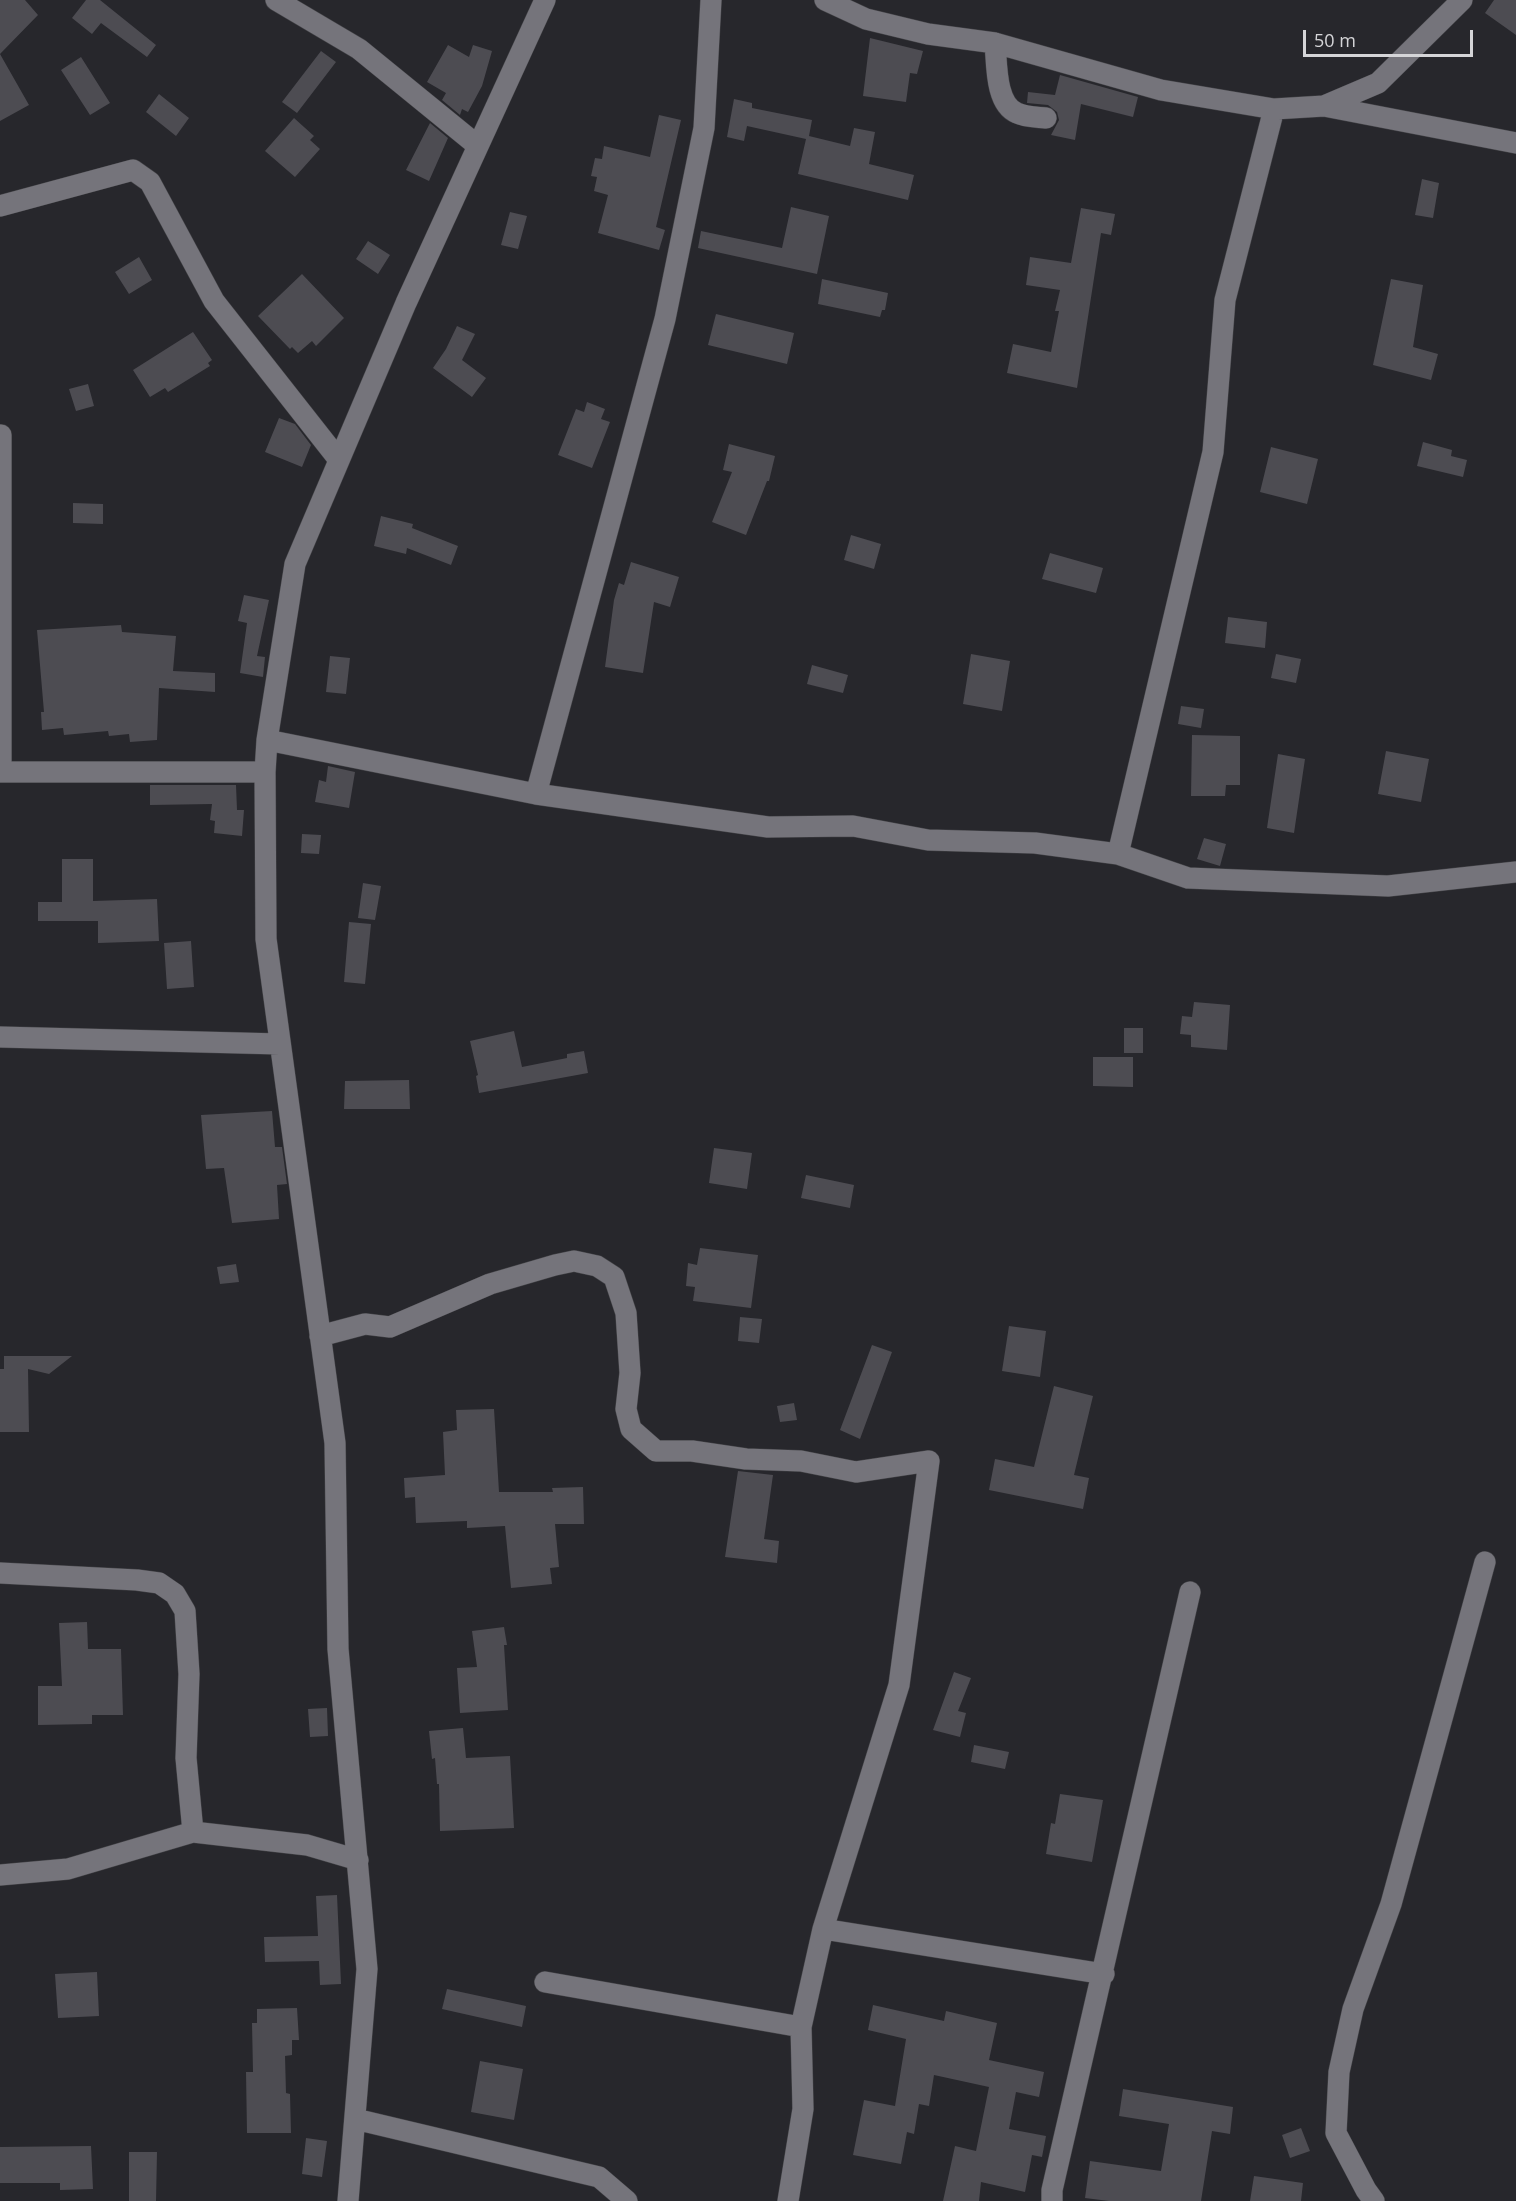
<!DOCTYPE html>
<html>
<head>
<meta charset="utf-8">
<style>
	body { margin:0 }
	#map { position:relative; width:1516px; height:2201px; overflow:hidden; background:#27272c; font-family:"Open Sans",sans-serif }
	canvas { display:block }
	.scale { position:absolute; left:1303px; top:30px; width:170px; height:27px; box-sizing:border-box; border:3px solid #d5d5d8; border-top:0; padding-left:8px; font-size:18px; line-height:21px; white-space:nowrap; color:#d5d5d8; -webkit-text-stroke:4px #27272c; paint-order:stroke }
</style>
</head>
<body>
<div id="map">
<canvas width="1516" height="2201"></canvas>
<div class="scale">50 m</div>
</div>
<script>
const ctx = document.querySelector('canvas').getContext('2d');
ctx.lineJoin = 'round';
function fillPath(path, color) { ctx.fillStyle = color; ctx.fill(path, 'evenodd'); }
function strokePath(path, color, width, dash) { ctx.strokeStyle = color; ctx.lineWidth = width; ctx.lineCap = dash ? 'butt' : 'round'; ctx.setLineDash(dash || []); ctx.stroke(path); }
fillPath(new Path2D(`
	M 0,0 L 25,0 L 38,15 L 0,54 L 29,105 L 0,121 Z
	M 86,0 L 100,0 L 156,45 L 147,57 L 101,23 L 92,34 L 72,18 Z
	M 1494,0 L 1516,0 L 1516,35 L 1485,13 Z
	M 870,38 L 923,51 L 917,74 L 910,73 L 906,102 L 863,96 Z
	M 448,45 L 469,57 L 473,45 L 492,51 L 482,86 L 468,112 L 462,109 L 460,115 L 442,100 L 446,93 L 427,82 Z
	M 321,51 L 336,62 L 297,113 L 282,102 Z
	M 81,57 L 110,103 L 90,115 L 61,70 Z
	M 1060,75 L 1138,97 L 1133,117 L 1081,104 L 1075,140 L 1051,135 L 1059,120 L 1057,112 L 1048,105 L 1027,103 L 1028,92 L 1055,95 Z
	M 159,94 L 189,118 L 176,136 L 146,112 Z
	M 734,99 L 752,103 L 752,108 L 812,120 L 809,136 L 850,146 L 854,128 L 875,132 L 869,164 L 914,175 L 908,200 L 798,174 L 806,139 L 747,126 L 744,141 L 727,137 Z
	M 659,115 L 681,120 L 656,227 L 665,230 L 659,250 L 598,233 L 608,195 L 594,191 L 597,177 L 591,176 L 595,158 L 602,159 L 604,146 L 650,157 Z
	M 294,118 L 314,136 L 310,140 L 320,149 L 295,177 L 265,151 Z
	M 430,123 L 448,138 L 429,181 L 406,170 Z
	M 1422,179 L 1439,183 L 1433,218 L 1415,215 Z
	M 791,207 L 829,216 L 817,274 L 698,248 L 701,231 L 782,248 Z
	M 1081,208 L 1115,214 L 1111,235 L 1101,233 L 1077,388 L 1007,373 L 1013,344 L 1051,352 L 1059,311 L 1055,311 L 1060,290 L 1026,285 L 1030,257 L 1071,263 Z
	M 510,212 L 527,216 L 518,249 L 501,245 Z
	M 368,241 L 390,255 L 378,274 L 356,259 Z
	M 139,257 L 152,280 L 129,294 L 115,272 Z
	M 302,274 L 344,318 L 316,346 L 312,341 L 298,353 L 292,347 L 290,349 L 258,316 Z
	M 822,279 L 888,293 L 885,310 L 882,310 L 880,317 L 818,304 Z
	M 1391,279 L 1423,285 L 1413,347 L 1438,354 L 1431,380 L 1373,365 Z
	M 716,314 L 794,333 L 787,364 L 708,345 Z
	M 457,326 L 475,334 L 462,360 L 486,378 L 472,397 L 433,368 L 446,349 Z
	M 193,332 L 212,360 L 208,363 L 210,366 L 168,392 L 165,388 L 150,397 L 133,370 Z
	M 88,384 L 94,406 L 76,411 L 69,389 Z
	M 587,402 L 605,409 L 601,419 L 610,422 L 592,468 L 558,455 L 576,409 L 584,412 Z
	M 279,418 L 295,424 L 311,445 L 302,467 L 265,452 Z
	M 1423,442 L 1452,450 L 1451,456 L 1467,460 L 1463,477 L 1417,466 Z
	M 729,444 L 775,456 L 769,481 L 767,481 L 746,535 L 712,522 L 732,472 L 723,470 Z
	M 1271,447 L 1318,459 L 1307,504 L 1260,492 Z
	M 73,503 L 103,504 L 103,524 L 73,523 Z
	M 381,516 L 413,524 L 412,528 L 458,546 L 451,565 L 407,548 L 406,554 L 374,546 Z
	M 851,535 L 881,544 L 874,569 L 844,560 Z
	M 1050,553 L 1103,568 L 1096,593 L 1042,579 Z
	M 631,562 L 679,577 L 670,607 L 654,602 L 643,673 L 605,667 L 614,600 L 619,583 L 624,585 Z
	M 244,595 L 269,600 L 257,656 L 265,657 L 263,677 L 240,673 L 247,623 L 238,621 Z
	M 1228,617 L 1267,622 L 1265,648 L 1225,643 Z
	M 121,625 L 122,632 L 176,636 L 173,671 L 215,673 L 215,692 L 159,688 L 157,740 L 130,742 L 129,734 L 109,736 L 108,731 L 64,735 L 63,728 L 42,730 L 41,712 L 44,712 L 37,630 Z
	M 971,654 L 1010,661 L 1002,711 L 963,704 Z
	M 1276,654 L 1301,659 L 1296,683 L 1271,678 Z
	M 330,656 L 350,658 L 346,694 L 326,692 Z
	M 812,665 L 848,675 L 843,693 L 807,684 Z
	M 1181,706 L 1204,709 L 1201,728 L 1178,724 Z
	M 1192,735 L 1240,736 L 1240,785 L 1226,785 L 1225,796 L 1191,796 Z
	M 1386,751 L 1429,759 L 1421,802 L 1378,794 Z
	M 1278,754 L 1305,759 L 1294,833 L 1267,828 Z
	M 328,766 L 355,772 L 349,808 L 315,802 L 319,780 L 326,782 Z
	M 150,785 L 236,785 L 237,810 L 244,810 L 242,836 L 214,833 L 215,821 L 210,820 L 212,804 L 150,805 Z
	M 302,834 L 321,835 L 319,854 L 301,853 Z
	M 1204,838 L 1226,844 L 1220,866 L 1197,859 Z
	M 62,859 L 93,859 L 93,901 L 157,899 L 159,941 L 98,943 L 98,921 L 38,921 L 38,902 L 62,902 Z
	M 363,883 L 381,886 L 375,920 L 358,918 Z
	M 349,922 L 371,924 L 365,984 L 344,982 Z
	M 191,941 L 194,987 L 167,989 L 164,943 Z
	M 1194,1002 L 1230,1005 L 1227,1050 L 1191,1047 L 1191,1035 L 1180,1034 L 1182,1016 L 1192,1017 Z
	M 1124,1028 L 1143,1028 L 1143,1053 L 1124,1053 Z
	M 514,1031 L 522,1067 L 567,1058 L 567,1054 L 584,1051 L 588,1073 L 479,1093 L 476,1076 L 478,1075 L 470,1041 Z
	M 1093,1057 L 1133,1057 L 1133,1087 L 1093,1086 Z
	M 409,1080 L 410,1109 L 344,1109 L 345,1081 Z
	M 272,1111 L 275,1147 L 282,1147 L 287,1184 L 277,1185 L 279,1219 L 232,1223 L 224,1168 L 206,1169 L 201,1115 Z
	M 714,1148 L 752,1153 L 747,1189 L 709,1183 Z
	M 806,1175 L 854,1185 L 850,1208 L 801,1198 Z
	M 700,1248 L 758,1255 L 751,1308 L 693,1301 L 695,1287 L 686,1286 L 688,1263 L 697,1265 Z
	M 236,1264 L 239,1282 L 220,1284 L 217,1267 Z
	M 740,1317 L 762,1319 L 759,1343 L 738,1341 Z
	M 1009,1326 L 1046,1331 L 1040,1377 L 1002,1371 Z
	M 872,1345 L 892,1352 L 860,1439 L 840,1430 Z
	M 4,1356 L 72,1356 L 49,1374 L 28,1369 L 29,1432 L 0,1432 L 0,1369 L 4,1369 Z
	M 1054,1386 L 1093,1396 L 1074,1475 L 1089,1478 L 1083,1509 L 989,1490 L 995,1459 L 1034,1467 Z
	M 794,1403 L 797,1420 L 780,1422 L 777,1406 Z
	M 494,1409 L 499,1492 L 553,1492 L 552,1488 L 583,1487 L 584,1524 L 555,1524 L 559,1567 L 550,1568 L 552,1584 L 511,1588 L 505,1526 L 467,1528 L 467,1521 L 416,1523 L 415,1497 L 405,1498 L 404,1478 L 445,1475 L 443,1432 L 457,1430 L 456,1410 Z
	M 738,1471 L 773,1475 L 764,1539 L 779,1541 L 777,1563 L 725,1557 Z
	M 87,1622 L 88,1649 L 121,1649 L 123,1715 L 92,1715 L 92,1724 L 38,1725 L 38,1686 L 62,1686 L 59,1623 Z
	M 504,1627 L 507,1645 L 504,1645 L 508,1710 L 460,1713 L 457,1668 L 477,1667 L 472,1631 Z
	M 954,1672 L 971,1678 L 958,1711 L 966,1713 L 960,1737 L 933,1730 Z
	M 327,1708 L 328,1736 L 310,1737 L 308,1709 Z
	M 463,1728 L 466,1758 L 510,1756 L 514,1828 L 440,1831 L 439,1784 L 437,1784 L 435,1758 L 432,1759 L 429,1731 Z
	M 974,1745 L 1009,1752 L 1005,1769 L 971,1762 Z
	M 1060,1794 L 1103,1800 L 1092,1862 L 1046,1854 L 1051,1823 L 1055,1824 Z
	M 337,1895 L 341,1984 L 320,1985 L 319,1961 L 265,1962 L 264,1937 L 318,1936 L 316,1896 Z
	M 97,1972 L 99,2016 L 58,2018 L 55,1974 Z
	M 447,1989 L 526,2006 L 522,2027 L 442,2009 Z
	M 873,2005 L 944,2021 L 946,2011 L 997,2023 L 989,2060 L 1044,2072 L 1039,2097 L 1016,2092 L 1009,2129 L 1046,2136 L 1042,2157 L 1032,2155 L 1025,2192 L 981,2182 L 979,2201 L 943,2201 L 955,2146 L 976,2151 L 989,2087 L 934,2075 L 929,2106 L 919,2104 L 914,2134 L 907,2132 L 901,2164 L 853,2155 L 864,2100 L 895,2106 L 906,2039 L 868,2030 Z
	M 297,2008 L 299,2040 L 292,2040 L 292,2055 L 285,2056 L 286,2093 L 290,2094 L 291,2133 L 247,2133 L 246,2072 L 253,2072 L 252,2023 L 257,2023 L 257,2009 Z
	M 480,2061 L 523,2069 L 514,2120 L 471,2112 Z
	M 1123,2089 L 1233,2107 L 1230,2134 L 1212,2131 L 1201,2201 L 1109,2201 L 1085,2198 L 1090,2161 L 1161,2171 L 1169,2124 L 1119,2116 Z
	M 1301,2128 L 1310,2151 L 1290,2158 L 1282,2135 Z
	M 306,2138 L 327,2141 L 322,2177 L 302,2174 Z
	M 91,2146 L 93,2189 L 60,2190 L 60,2183 L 0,2183 L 0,2147 Z
	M 129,2152 L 157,2152 L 156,2201 L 129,2201 Z
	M 1254,2176 L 1303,2183 L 1301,2201 L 1250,2201 Z`), '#4d4c52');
const minor = new Path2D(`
	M 276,0 L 359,49 L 478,146
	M 825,0 L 866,19 L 928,34 L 995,43 L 1161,90 L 1274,109 L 1324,106 L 1516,143
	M 995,43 C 997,63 995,104 1017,113 C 1025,117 1037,117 1046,118
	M 1324,106 L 1378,83 L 1462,0
	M 0,206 L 133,170 L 150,182 L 214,301 L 339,460
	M 267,740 L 536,794 L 768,827 L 853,826 L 928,840 L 1035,843 L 1118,854 L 1188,878 L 1388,886 L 1516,872
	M 0,772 L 265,772
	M 1,772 L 1,435
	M 536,794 L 665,319 L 704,128 L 711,0
	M 1118,854 L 1213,452 L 1225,300 L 1274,109
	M 0,1037 L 280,1044
	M 320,1336 L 365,1324 L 390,1327 L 490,1284 L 555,1265 L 574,1261 L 597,1266 L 614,1277 L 626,1313 L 630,1373 L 626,1409 L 631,1429 L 656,1451 L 692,1451 L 746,1459 L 801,1461 L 856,1472 L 929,1461 L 899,1685 L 823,1929
	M 0,1573 L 137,1580 L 159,1583 L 175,1594 L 185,1611 L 189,1674 L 186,1758 L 193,1832
	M 0,1875 L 68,1869 L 193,1832 L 307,1845 L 358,1860
	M 545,1982 L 801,2027 L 823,1929 L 1104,1974
	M 355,2119 L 599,2177 L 627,2201
	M 348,2201 L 367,1969 L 338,1649 L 335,1443 L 266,939 L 265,772 L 267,740 L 295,564 L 406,303 L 545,0
	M 788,2201 L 803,2109 L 801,2027
	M 1052,2201 L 1052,2190 L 1190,1592
	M 1374,2201 L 1366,2190 L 1336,2133 L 1339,2072 L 1353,2009 L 1391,1904 L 1485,1562`);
strokePath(minor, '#434347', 22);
strokePath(minor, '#75747b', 21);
</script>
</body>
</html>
